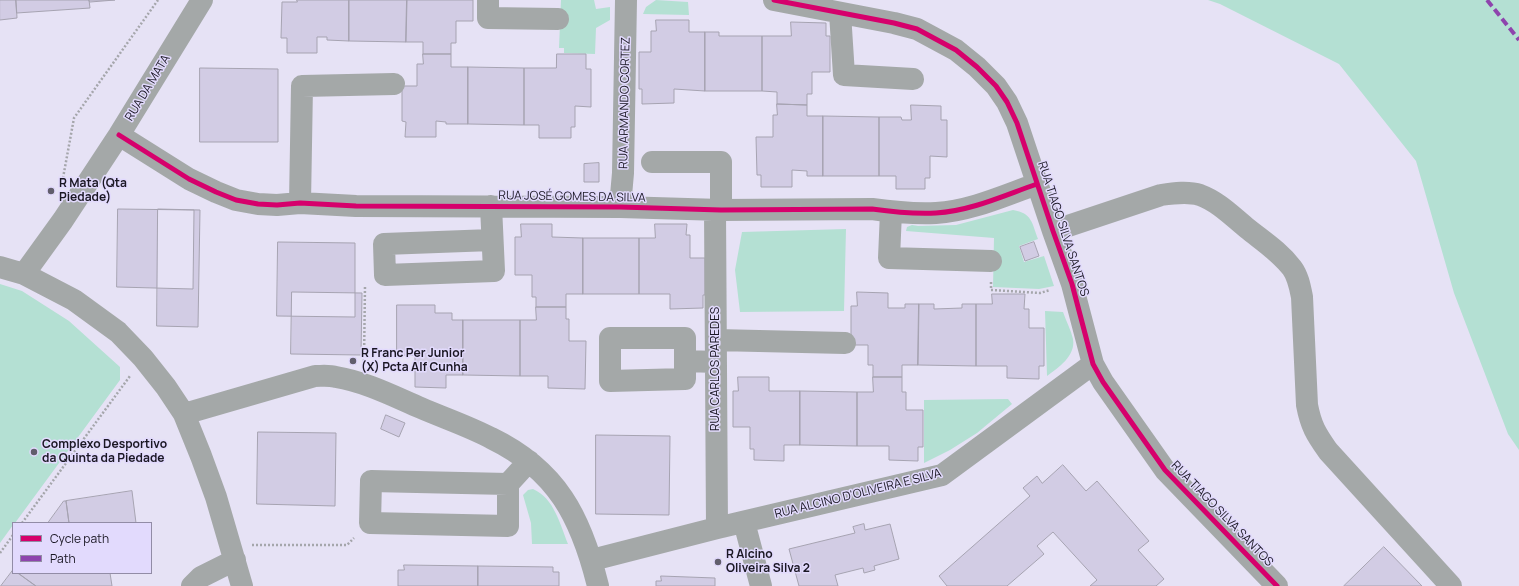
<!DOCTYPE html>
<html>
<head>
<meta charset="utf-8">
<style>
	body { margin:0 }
	#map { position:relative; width:1519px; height:586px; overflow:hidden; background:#e6e2f5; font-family:Manrope,sans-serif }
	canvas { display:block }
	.legend { position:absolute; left:12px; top:522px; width:140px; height:52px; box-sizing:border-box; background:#e2dafd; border:1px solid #928ca6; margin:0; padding:5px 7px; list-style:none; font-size:12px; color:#1a1723 }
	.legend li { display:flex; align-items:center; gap:8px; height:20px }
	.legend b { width:20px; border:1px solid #928ca6 }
</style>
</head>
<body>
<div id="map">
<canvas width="1519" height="586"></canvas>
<ul class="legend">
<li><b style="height:5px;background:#d6006c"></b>Cycle path</li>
<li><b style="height:5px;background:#8e44ad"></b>Path</li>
</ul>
</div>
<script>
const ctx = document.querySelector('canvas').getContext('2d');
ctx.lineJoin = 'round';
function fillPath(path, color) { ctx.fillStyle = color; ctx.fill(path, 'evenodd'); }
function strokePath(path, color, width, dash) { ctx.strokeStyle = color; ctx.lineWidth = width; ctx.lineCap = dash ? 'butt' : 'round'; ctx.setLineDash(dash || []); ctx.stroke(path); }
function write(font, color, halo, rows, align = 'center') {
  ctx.font = font + ' Manrope,sans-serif'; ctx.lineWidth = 3; ctx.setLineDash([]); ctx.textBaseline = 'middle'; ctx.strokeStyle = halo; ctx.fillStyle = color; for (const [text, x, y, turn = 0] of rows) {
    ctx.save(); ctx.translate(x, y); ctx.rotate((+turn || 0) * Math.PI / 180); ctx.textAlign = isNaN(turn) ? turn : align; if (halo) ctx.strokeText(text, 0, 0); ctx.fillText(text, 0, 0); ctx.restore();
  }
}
fillPath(new Path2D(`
	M 561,0 L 594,0 L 596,9 L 610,7 L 610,20 L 596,28 L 595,54 L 564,53 L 564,48 L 559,48 Z
	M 656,0 L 688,2 L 689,15 L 643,14 L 646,7 Z
	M 1208,0 L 1519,0 L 1519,450 L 1508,434 L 1454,293 L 1416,161 L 1339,64 L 1220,4 Z
	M 1013,210 C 1032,213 1032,223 1038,239 L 1019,246 L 1024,262 L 1044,256 L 1054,286 L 1039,289 L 993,287 L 994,238 L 906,231 L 907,227 L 912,225 L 918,226 L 956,225 Z
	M 846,229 L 844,311 L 740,312 L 735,270 L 742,232 Z
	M 0,284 L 22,291 L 69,321 L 120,367 L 120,380 L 15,523 L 13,523 L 13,525 L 0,543 Z
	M 1045,311 L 1063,312 C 1066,321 1071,330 1073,339 C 1076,356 1058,368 1047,376 Z
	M 1008,399 L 1012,404 L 977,433 L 950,450 L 924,463 L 924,400 Z
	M 533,489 C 554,498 560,524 568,544 L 532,544 L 531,523 L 523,495 L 528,490 Z`), '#b4e0d3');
const building = new Path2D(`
	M 0,0 L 16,0 L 17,18 L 0,20 Z
	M 16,0 L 89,0 L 90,8 L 17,13 Z
	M 89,0 L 115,0 L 90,2 Z
	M 297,0 L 349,0 L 349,41 L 327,40 L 327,37 L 317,37 L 317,53 L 287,53 L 287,38 L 281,38 L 282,2 L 297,2 Z
	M 349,0 L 407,0 L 406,42 L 349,41 Z
	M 407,0 L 473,0 L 473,21 L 456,21 L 456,43 L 451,43 L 451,54 L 423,54 L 423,42 L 406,42 Z
	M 656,20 L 689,20 L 689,32 L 705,32 L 705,91 L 674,89 L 674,103 L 642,104 L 642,89 L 639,89 L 639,52 L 651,52 L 651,31 L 656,31 Z
	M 791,22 L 826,23 L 826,36 L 830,36 L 830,72 L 812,72 L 812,94 L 807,94 L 807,105 L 777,104 L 777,92 L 762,91 L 762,36 L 791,36 Z
	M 705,32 L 719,32 L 719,36 L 762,36 L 762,91 L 705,91 Z
	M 423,54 L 451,54 L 451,67 L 468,67 L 468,124 L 446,124 L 446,122 L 436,121 L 436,137 L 405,137 L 406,122 L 402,121 L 402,86 L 417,86 L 417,64 L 423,64 Z
	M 557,54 L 586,54 L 586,69 L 591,69 L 591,107 L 575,106 L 575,127 L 571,127 L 571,138 L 539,138 L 539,125 L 524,125 L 524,68 L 556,68 Z
	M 468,67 L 524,68 L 524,125 L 468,124 Z
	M 200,68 L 278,69 L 278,142 L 200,142 Z
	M 777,104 L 807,105 L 807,116 L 823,116 L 823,176 L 807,176 L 807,171 L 792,170 L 792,187 L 761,187 L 761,175 L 757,175 L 756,137 L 773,137 L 773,115 L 777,115 Z
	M 911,105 L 941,106 L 941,120 L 947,120 L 947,157 L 930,156 L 930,178 L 925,178 L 925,189 L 896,189 L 896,176 L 879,176 L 879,117 L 901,117 L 902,120 L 911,120 Z
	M 823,116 L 879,117 L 879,176 L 823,176 Z
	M 599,163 L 599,182 L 584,182 L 584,164 Z
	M 118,209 L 194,210 L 193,289 L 117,287 Z
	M 158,209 L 200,210 L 198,327 L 157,326 Z
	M 521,224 L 552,224 L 552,237 L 583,238 L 583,294 L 566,294 L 566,307 L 536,307 L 536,297 L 532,297 L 532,275 L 515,275 L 515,237 L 521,237 Z
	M 655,224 L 687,224 L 686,235 L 690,235 L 690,258 L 705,258 L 705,295 L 703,295 L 703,308 L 670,309 L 670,294 L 639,294 L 639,238 L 655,238 Z
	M 583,238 L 639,238 L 639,294 L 583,294 Z
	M 278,242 L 355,243 L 355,317 L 277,316 Z
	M 1034,242 L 1039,256 L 1025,261 L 1020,247 Z
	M 292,292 L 362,293 L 361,355 L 291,354 Z
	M 857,292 L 888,293 L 888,308 L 905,308 L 905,304 L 919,304 L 918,365 L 902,365 L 902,377 L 873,377 L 873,365 L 868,365 L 868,345 L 851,345 L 851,306 L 857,306 Z
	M 992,294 L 1025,294 L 1024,309 L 1029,309 L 1029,328 L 1044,328 L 1044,366 L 1039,366 L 1039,379 L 1007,378 L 1007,366 L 976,366 L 976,304 L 992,304 Z
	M 919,304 L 934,304 L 934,309 L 962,308 L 962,304 L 976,304 L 976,366 L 918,365 Z
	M 397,305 L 435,305 L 435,313 L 452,313 L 452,320 L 463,320 L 463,375 L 446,375 L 446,388 L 415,387 L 415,355 L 397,355 Z
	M 536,307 L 566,307 L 566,319 L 569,319 L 569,341 L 586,341 L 585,389 L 548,388 L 548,376 L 520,376 L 520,320 L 536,320 Z
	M 463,320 L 520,320 L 520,376 L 463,375 Z
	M 738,377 L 769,377 L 769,391 L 800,391 L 800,445 L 784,445 L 784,461 L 754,460 L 754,449 L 750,449 L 750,427 L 733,427 L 733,391 L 738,391 Z
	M 873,377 L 902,377 L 902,392 L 906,392 L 906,410 L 923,410 L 923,447 L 918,447 L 918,461 L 889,460 L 889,446 L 857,446 L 857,392 L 873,392 Z
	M 800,391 L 857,392 L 857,446 L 800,445 Z
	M 386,415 L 405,423 L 399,437 L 381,429 Z
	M 258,432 L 336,433 L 335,506 L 257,504 Z
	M 596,435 L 670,436 L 669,515 L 596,514 Z
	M 1063,465 L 1086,491 L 1097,481 L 1149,541 L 1138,550 L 1164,579 L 1156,586 L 1090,586 L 1097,580 L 1053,532 L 1037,546 L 1044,554 L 1007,586 L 947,586 L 939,576 L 1030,496 L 1023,488 L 1037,476 L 1042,483 Z
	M 132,491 L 136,523 L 69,523 L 66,501 Z
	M 64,501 L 66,501 L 69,523 L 48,523 Z
	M 864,524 L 865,530 L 890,524 L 899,559 L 874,566 L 875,570 L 864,573 L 863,568 L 835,575 L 838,586 L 799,586 L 789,549 L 855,533 L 853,527 Z
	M 1384,547 L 1422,586 L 1344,586 Z
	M 404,565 L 478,566 L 478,586 L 398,586 L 398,570 L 404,570 Z
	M 478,566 L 553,567 L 553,572 L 559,572 L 559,586 L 478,586 Z
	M 13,570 L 13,573 L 18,573 L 36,586 L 1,586 Z
	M 18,573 L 110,573 L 112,586 L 36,586 Z
	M 661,576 L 715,578 L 715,586 L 656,586 L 656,581 L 661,581 Z`);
fillPath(building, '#d2cce4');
strokePath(building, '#a6a3b1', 1);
strokePath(new Path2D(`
	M 63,178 L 74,118 L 158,0
	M 991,282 L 991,290 L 1040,293 L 1050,290
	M 364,361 L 365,286
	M 22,523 L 130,376
	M 252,545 L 347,545 L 354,538
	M 0,553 L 13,535`), '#a5a6ab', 2.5, [2, 2]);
strokePath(new Path2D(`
	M 488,0 L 488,18 L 558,19
	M 774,0 L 894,23 L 917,29 L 956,50 L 977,67 L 996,86 L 1007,102 L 1017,123 L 1053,231 L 1072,284 L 1093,364 L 1103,382 L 1165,470 L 1277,586
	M 840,13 L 844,75 L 913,79
	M 119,135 L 189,179 L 216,192 L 236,200 L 258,204 L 277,205 L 300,203 L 356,206 L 620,207 L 721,210 L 872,209 C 893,212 915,214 936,213 C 971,211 1005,195 1037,184
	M 652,162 L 721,162 L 721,210
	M 300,203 L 302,86 L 394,84
	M 491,206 L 494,271 L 385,275 L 384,244 L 492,240
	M 620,207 L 623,173 L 626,0
	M 715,210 L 717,528
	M 891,212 L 889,258 L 991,261
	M 1053,231 L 1161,195 C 1174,193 1188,191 1200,195 C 1219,202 1233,217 1248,229 C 1263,241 1280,252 1292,268 C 1298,276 1300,287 1302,297 L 1307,405 C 1311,426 1316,434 1328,451 L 1451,586
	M 0,267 L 24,274 L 74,300 L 118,332 L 143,358 L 166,387 L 184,414 L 201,456 L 216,497 L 242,586
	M 24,274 L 63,220 L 119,135 L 202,0
	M 716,340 L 845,343
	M 685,361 L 685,338 L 610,338 L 610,381 L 685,379 L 685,361 L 716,362
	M 184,414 L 315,376 C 322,376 329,375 336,377 C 366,382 393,396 421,408 C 444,418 468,426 491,438 C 557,470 581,517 598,586
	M 508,484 L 371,481 L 370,523 L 508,526 L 508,484 L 529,461
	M 744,522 L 761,586
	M 592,560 L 717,528 L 942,475 L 1093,364
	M 192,586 L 201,577 L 235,560`), '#a4a8a8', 22);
strokePath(new Path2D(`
	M 1487,0 L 1519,40`), '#8e44ad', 4, [8, 4]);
strokePath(new Path2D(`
	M 774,0 L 894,23 L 917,29 L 956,50 L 977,67 L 996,86 L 1007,102 L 1017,123 L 1053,231 L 1072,284 L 1093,364 L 1103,382 L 1165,470 L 1277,586
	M 119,135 L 189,179 L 216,192 L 236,200 L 258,204 L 277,205 L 300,203 L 356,206 L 620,207 L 721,210 L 872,209 C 893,212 915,214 936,213 C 971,211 1005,195 1037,184`), '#d6006c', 5);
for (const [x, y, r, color] of [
	[51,191,4,"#615e6c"],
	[353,361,4,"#615e6c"],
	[34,452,4,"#615e6c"],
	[718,562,4,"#615e6c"]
]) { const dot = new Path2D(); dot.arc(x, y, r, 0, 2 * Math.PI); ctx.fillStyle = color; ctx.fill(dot); strokePath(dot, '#e2dafd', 1.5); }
write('12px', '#1a1723', '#e2dafd', [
	["RUA DA MATA",148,88,-59],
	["RUA ARMANDO CORTEZ",625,103,-89],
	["RUA JOSÉ GOMES DA SILVA",572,197,1],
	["RUA TIAGO SILVA SANTOS",1063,229,72],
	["RUA CARLOS PAREDES",716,369,-90],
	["RUA ALCINO D'OLIVEIRA E SILVA",858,494,-14],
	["RUA TIAGO SILVA SANTOS",1222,514,46]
]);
write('bold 12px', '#1a1723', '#e2dafd', [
	["R Mata (Qta",59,184],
	["Piedade)",59,198],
	["R Franc Per Junior",361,354],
	["(X) Pcta Alf Cunha",361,368],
	["Complexo Desportivo",42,445],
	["da Quinta da Piedade",42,459],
	["R Alcino",726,555],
	["Oliveira Silva 2",726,569]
], 'left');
</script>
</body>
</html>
